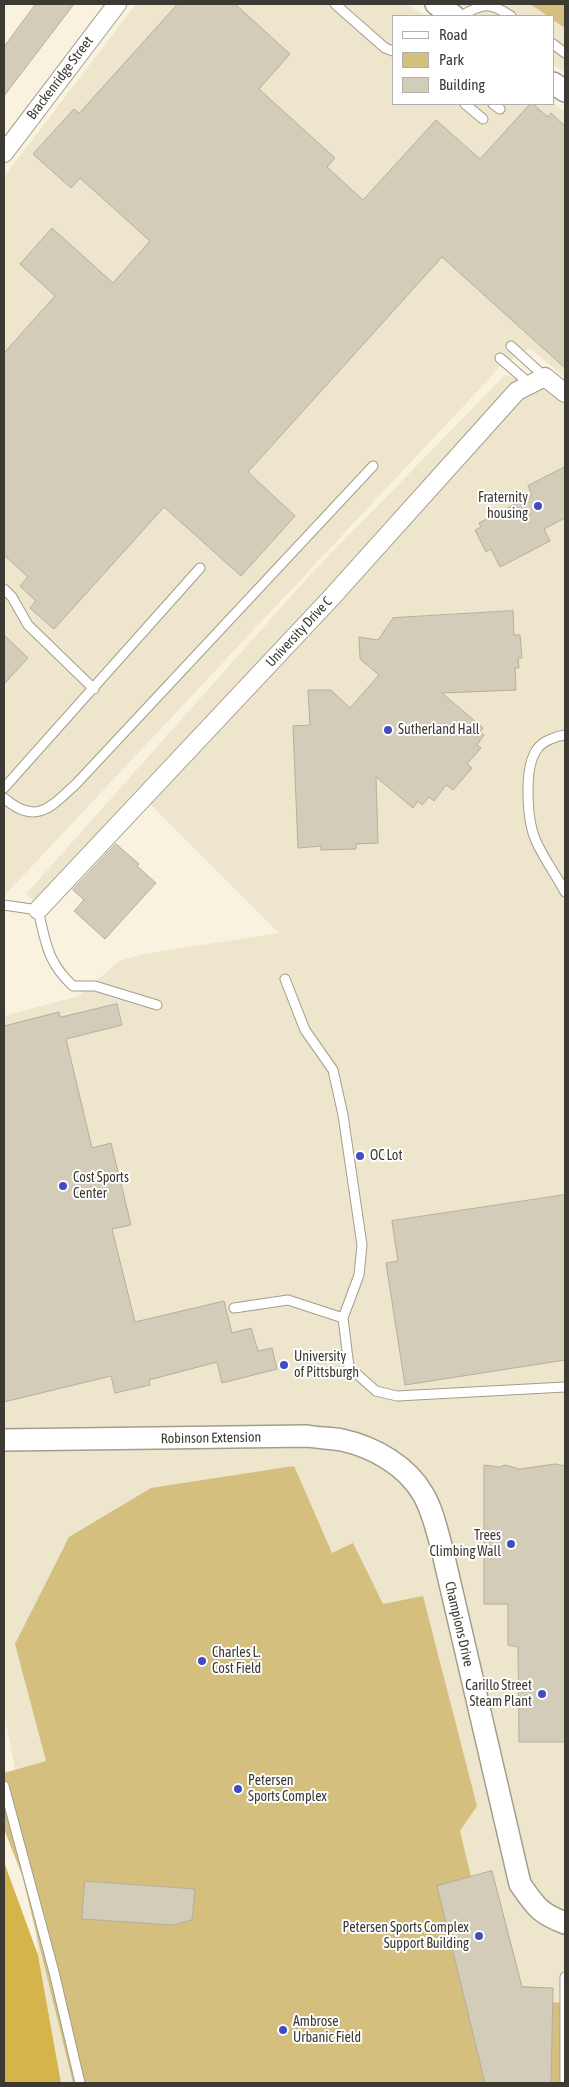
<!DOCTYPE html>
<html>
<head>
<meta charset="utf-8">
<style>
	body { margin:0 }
	#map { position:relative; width:569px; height:2087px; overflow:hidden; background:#f8f2df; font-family:"Asap Condensed",sans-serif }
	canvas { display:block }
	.frame { position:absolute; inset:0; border:5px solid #3c3a32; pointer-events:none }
	.legend { position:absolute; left:392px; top:15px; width:162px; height:90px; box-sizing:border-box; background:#fff; border:1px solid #b1b0ad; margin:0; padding:6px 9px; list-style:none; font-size:15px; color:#3c3a32 }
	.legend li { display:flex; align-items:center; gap:10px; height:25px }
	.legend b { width:25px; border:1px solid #b1b0ad }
</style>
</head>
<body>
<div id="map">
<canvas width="569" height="2087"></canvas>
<div class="frame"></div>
<ul class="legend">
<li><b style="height:6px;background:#fff"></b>Road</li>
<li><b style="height:14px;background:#d4bf7e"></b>Park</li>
<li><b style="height:14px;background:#d2ccb9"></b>Building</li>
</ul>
</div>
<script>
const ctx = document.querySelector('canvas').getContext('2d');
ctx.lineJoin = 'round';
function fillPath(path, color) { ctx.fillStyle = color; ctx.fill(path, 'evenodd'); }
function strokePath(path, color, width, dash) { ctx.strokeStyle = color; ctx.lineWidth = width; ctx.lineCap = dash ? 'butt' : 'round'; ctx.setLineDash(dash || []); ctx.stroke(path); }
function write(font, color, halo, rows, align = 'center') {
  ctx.font = font + ' "Asap Condensed",sans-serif'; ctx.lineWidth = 4; ctx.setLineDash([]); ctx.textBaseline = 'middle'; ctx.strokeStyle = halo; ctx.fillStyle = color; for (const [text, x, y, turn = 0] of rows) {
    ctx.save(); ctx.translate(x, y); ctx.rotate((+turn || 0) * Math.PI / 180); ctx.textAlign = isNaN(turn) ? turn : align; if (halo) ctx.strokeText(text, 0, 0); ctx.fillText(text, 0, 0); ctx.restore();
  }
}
fillPath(new Path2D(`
	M 136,4 L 407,4 L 425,16 L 393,16 L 393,104 L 553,103 L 565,112 L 565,378 L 530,348 L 501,366 L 4,896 L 4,177 Z
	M 461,4 L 565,4 L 565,73 L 553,64 L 553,16 L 480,16 Z
	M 505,375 L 545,386 L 565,402 L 565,2083 L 61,2083 L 38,1955 L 25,1819 L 4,1713 L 4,1016 L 79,996 L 119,961 L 144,954 L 279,933 L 149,803 L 48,913 L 26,894 L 310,575 Z`), '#ede6cc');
fillPath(new Path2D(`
	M 530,4 L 565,4 L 565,28 L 553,20 L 553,16 L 548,16 Z
	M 294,1466 L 332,1553 L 353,1543 L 383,1604 L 423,1596 L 477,1806 L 460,1831 L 471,1877 L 492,1871 L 522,1986 L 553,1988 L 552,2002 L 565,2003 L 565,2083 L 73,2083 L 22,1875 L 4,1829 L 4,1773 L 46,1761 L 15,1644 L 69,1537 L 151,1488 Z`), '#d4bf7e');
fillPath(new Path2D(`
	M 4,1862 L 38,1955 L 61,2083 L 4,2083 Z`), '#d5b44b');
const building = new Path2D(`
	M 36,4 L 74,4 L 4,96 L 4,47 Z
	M 178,4 L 235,4 L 290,54 L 259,89 L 335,158 L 327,167 L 363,200 L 436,120 L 480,159 L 530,104 L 533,104 L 548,117 L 551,113 L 565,126 L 565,368 L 442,257 L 248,472 L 295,516 L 241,576 L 164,507 L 54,629 L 30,608 L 36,601 L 20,586 L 28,577 L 4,555 L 4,353 L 55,296 L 20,264 L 52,228 L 113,283 L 150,241 L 80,178 L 71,188 L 33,154 L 74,109 L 79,113 Z
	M 565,467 L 565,518 L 544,529 L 550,541 L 500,567 L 491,549 L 486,552 L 475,530 L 481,527 L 479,523 L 532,495 L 528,486 Z
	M 513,611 L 514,635 L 520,635 L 522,658 L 518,658 L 519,668 L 515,668 L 516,690 L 442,693 L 483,728 L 480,732 L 484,735 L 477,745 L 481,748 L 467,764 L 472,768 L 453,790 L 446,785 L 434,801 L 429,797 L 422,805 L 418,801 L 413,808 L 376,777 L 378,843 L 356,844 L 356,849 L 321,850 L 321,846 L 298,848 L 293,726 L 310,725 L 308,690 L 331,690 L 350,708 L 379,675 L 360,659 L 359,637 L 378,640 L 393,618 Z
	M 4,635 L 28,658 L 4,684 Z
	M 116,844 L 139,864 L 137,866 L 156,883 L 105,939 L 74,911 L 84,900 L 73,890 Z
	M 117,1004 L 122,1025 L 66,1039 L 92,1148 L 111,1143 L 131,1225 L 112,1229 L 135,1322 L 224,1301 L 232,1333 L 251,1328 L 258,1351 L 272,1348 L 277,1369 L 222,1383 L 217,1362 L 149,1380 L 150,1385 L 115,1393 L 111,1376 L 4,1402 L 4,1026 L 59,1012 L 60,1017 Z
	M 565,1195 L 565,1360 L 405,1385 L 386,1263 L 398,1261 L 392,1221 Z
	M 556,1464 L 565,1466 L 565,1742 L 519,1742 L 518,1647 L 508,1645 L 508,1604 L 484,1604 L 484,1465 L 500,1467 L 505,1465 L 519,1469 Z
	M 492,1871 L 522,1987 L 553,1988 L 551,2083 L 485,2083 L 437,1886 Z
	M 85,1881 L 195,1889 L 192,1920 L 173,1925 L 82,1919 Z`);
fillPath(building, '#d2ccb9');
strokePath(building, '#b5af9d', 1);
const service = new Path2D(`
	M 335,4 L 385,48 L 393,51
	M 461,16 C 483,3 489,2 511,16
	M 553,44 L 565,53
	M 465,104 L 483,119
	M 493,104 L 500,109
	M 511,346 L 545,377
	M 500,358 L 530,384
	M 4,589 L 12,597 L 28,625 L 94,689
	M 565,735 C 557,736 543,741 538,748 C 523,766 527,821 536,841 C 544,859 556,875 565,892
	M 4,788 L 200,568
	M 4,798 C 36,826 51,807 76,784 L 373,466
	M 4,905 L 38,910 C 46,943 47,962 73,986 L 95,986 L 157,1005
	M 285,979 L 305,1030 L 333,1070 L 343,1115 L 362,1245 L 359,1275 L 343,1318 L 349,1367 L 376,1391 L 397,1396 L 565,1387
	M 234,1308 L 288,1300 L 343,1318
	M 4,1786 L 54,1972 L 80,2083
	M 565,2083 L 565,1977`);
const minor = new Path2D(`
	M 4,153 L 117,4
	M 38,910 L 331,598 L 517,391 L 545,377 L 565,393`);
const tertiary = new Path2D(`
	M 436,4 L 454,16
	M 553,83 L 565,91
	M 4,1440 L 307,1436 C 319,1438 331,1438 342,1440 C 374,1447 407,1466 423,1494 C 433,1511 437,1531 442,1549 L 520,1884 C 536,1907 539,1913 565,1923`);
strokePath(service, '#a39d8c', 11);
strokePath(minor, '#a39d8c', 20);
strokePath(tertiary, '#a39d8c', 24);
strokePath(service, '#fff', 9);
strokePath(minor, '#fff', 18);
strokePath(tertiary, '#fff', 21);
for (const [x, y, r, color] of [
	[538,506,5,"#434cc1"],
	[388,730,5,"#434cc1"],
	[360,1156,5,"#434cc1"],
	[63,1186,5,"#434cc1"],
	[284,1365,5,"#434cc1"],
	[511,1544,5,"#434cc1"],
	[202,1661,5,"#434cc1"],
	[542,1694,5,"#434cc1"],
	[238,1789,5,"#434cc1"],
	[479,1936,5,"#434cc1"],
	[283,2030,5,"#434cc1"]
]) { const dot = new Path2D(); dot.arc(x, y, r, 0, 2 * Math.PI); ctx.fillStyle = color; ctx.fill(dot); strokePath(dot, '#fff', 2); }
write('14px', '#3c3a32', '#fff', [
	["Brackenridge Street",60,78,-53],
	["University Drive C",299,632,-47],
	["Robinson Extension",211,1438,-1],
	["Champions Drive",459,1624,77]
]);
write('14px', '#3c3a32', '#fff', [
	["Fraternity",528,498,"right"],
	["housing",528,514,"right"],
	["Sutherland Hall",398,730],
	["OC Lot",370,1156],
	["Cost Sports",73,1178],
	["Center",73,1194],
	["University",294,1357],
	["of Pittsburgh",294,1373],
	["Trees",501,1536,"right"],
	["Climbing Wall",501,1552,"right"],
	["Charles L.",212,1653],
	["Cost Field",212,1669],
	["Carillo Street",532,1686,"right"],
	["Steam Plant",532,1702,"right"],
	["Petersen",248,1781],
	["Sports Complex",248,1797],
	["Petersen Sports Complex",469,1928,"right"],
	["Support Building",469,1944,"right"],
	["Ambrose",293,2022],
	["Urbanic Field",293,2038]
], 'left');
</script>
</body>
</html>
